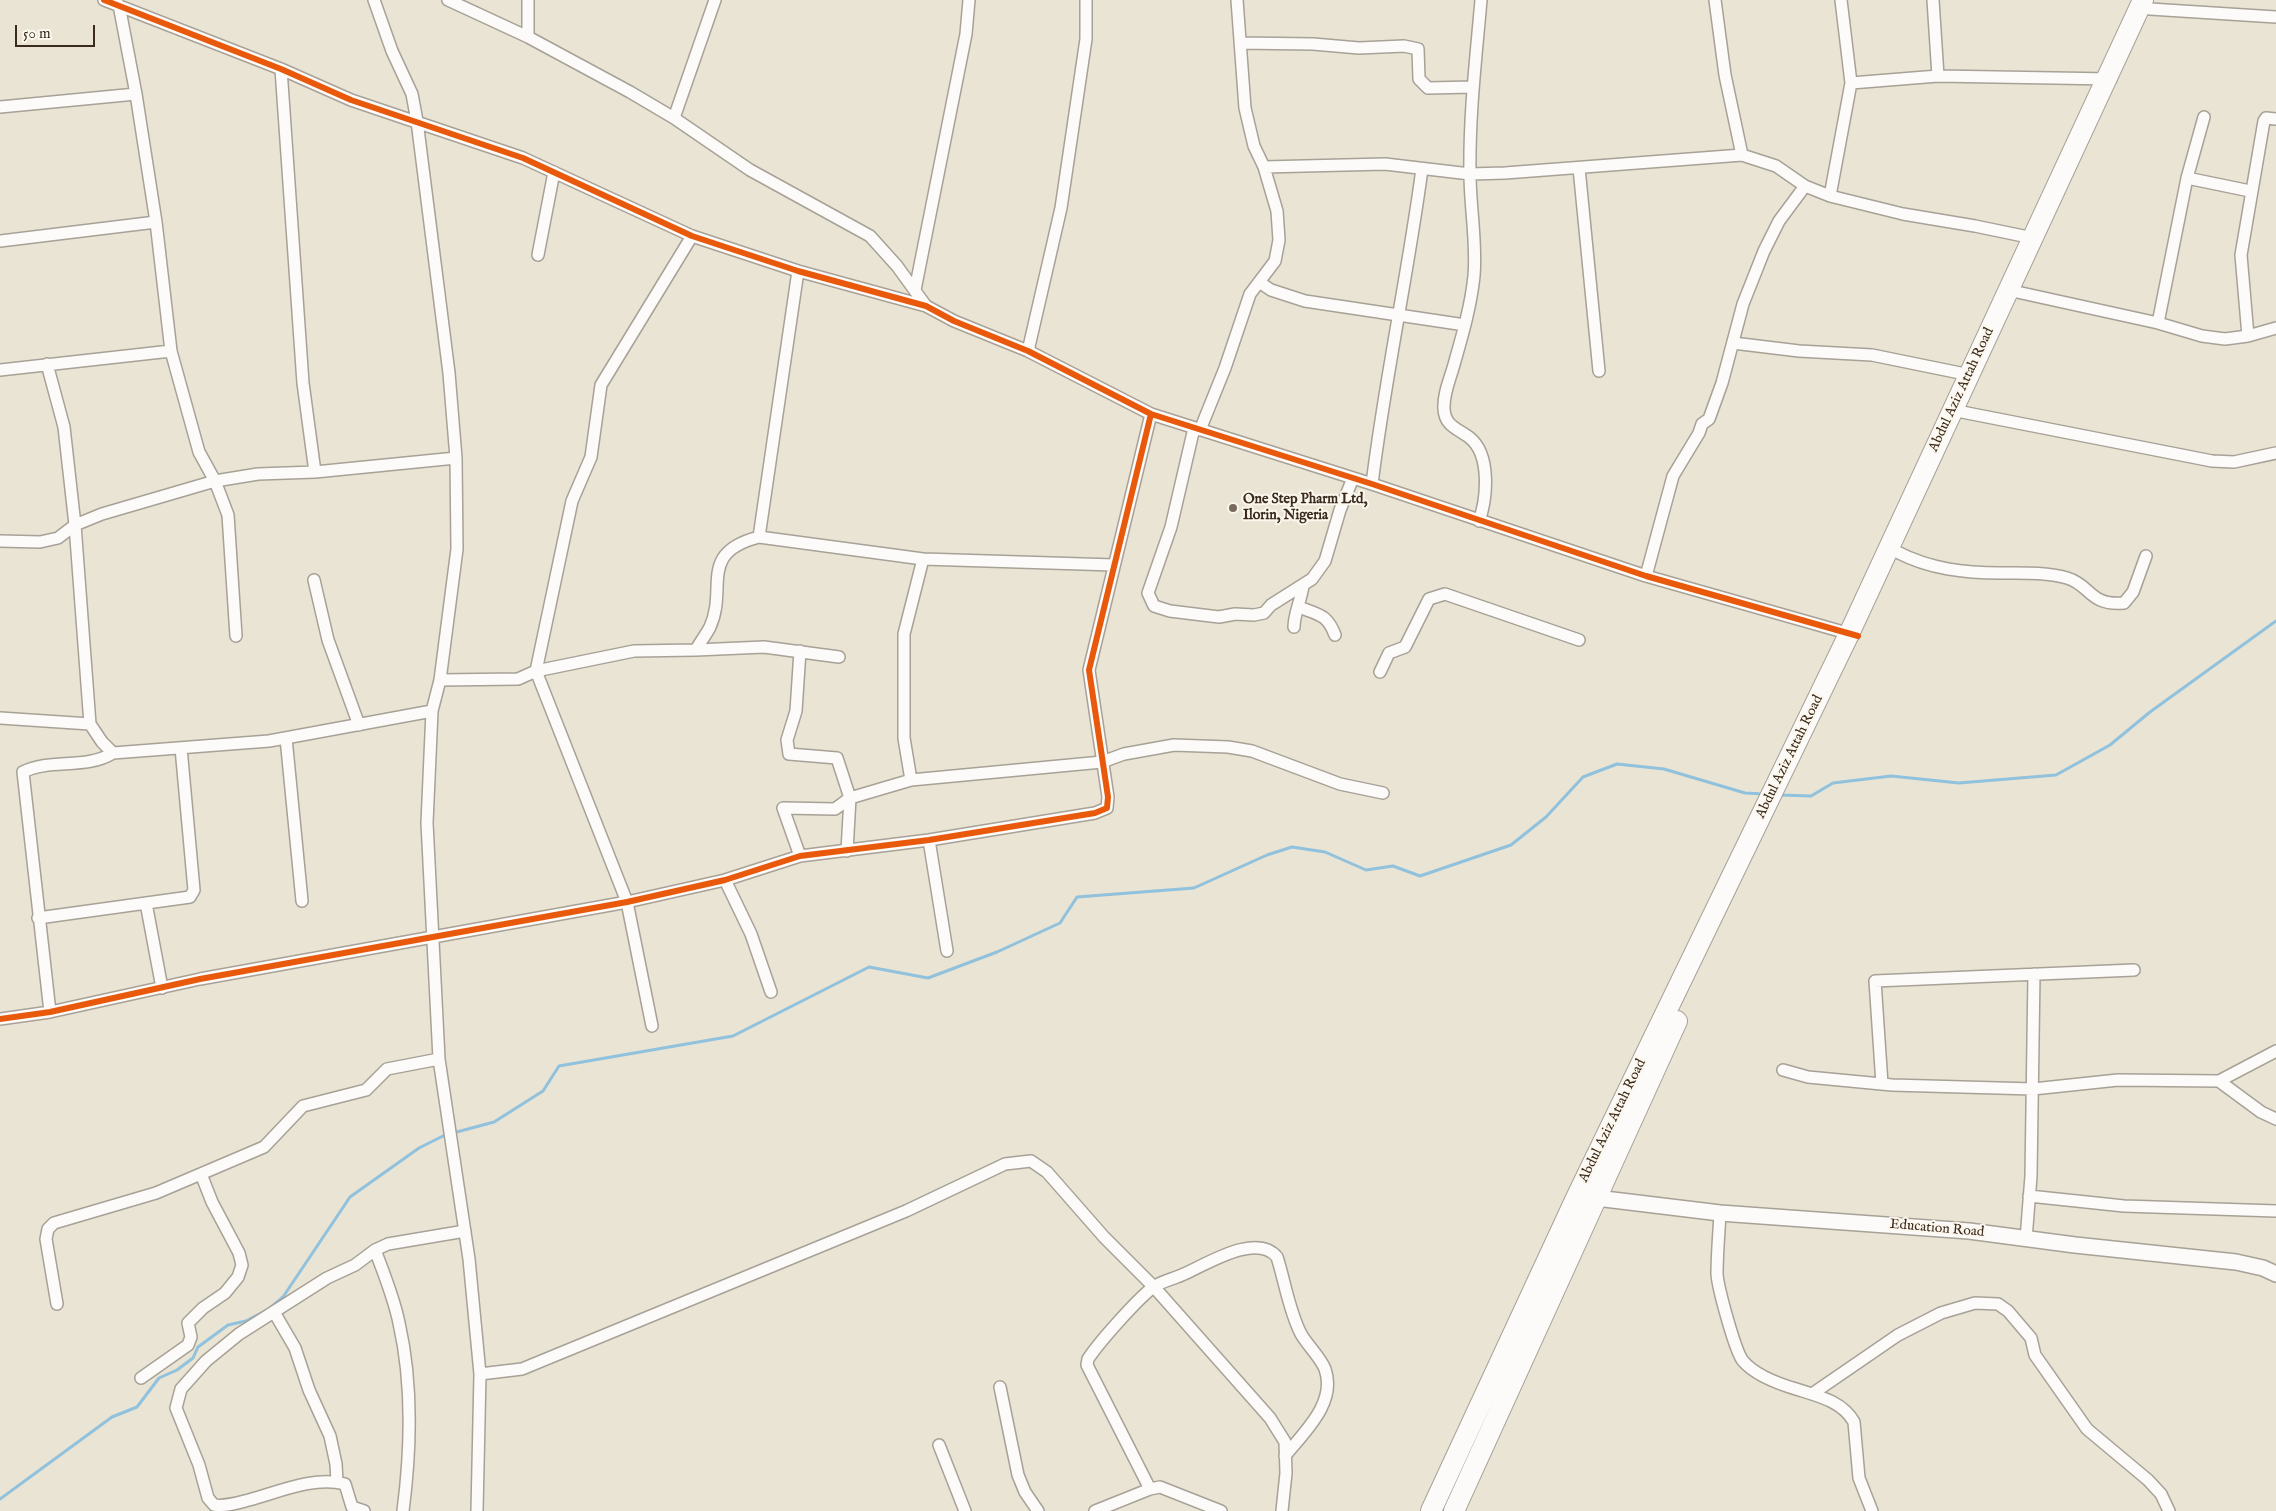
<!DOCTYPE html>
<html>
<head>
<meta charset="utf-8">
<style>
	body { margin:0 }
	#map { position:relative; width:2276px; height:1511px; overflow:hidden; background:#eae4d4; font-family:"IM FELL English",serif }
	canvas { display:block }
	.scale { position:absolute; left:15px; top:25px; width:80px; height:22px; box-sizing:border-box; border:2px solid #3b2a1e; border-top:0; padding-left:6px; font-size:15px; line-height:18px; white-space:nowrap; color:#3b2a1e; -webkit-text-stroke:4px #fbf7ec; paint-order:stroke }
</style>
</head>
<body>
<div id="map">
<canvas width="2276" height="1511"></canvas>
<div class="scale">50 m</div>
</div>
<script>
const ctx = document.querySelector('canvas').getContext('2d');
ctx.lineJoin = 'round';
function strokePath(path, color, width, dash) { ctx.strokeStyle = color; ctx.lineWidth = width; ctx.lineCap = dash ? 'butt' : 'round'; ctx.setLineDash(dash || []); ctx.stroke(path); }
function write(font, color, halo, rows, align = 'center') {
  ctx.font = font + ' "IM FELL English",serif'; ctx.lineWidth = 4; ctx.setLineDash([]); ctx.textBaseline = 'middle'; ctx.strokeStyle = halo; ctx.fillStyle = color; for (const [text, x, y, turn = 0] of rows) {
    ctx.save(); ctx.translate(x, y); ctx.rotate((+turn || 0) * Math.PI / 180); ctx.textAlign = isNaN(turn) ? turn : align; if (halo) ctx.strokeText(text, 0, 0); ctx.fillText(text, 0, 0); ctx.restore();
  }
}
strokePath(new Path2D(`
	M 1780,795 L 1811,796 L 1833,783 L 1891,776 L 1959,783 L 2056,775 L 2110,745 L 2150,712 L 2276,621
	M 453,1133 L 494,1122 L 543,1091 L 559,1066 L 733,1036 L 869,967 L 928,978 L 997,952 L 1060,923 L 1077,897 L 1194,888 L 1267,855 L 1292,847 L 1325,852 L 1366,870 L 1393,866 L 1420,876 L 1511,845 L 1546,817 L 1583,777 L 1617,764 L 1664,769 L 1745,793 L 1764,794
	M 270,1308 L 283,1297 L 350,1197 L 419,1148 L 447,1134
	M 0,1499 L 112,1417 L 137,1407 L 159,1378 L 177,1370 L 193,1358 L 198,1347 L 228,1325 L 246,1321 L 265,1311`), '#90c1dd', 3);
const street = new Path2D(`
	M 104,0 L 281,69 L 351,100 L 523,158 L 692,236 L 798,271 L 926,306 L 954,321 L 1028,351 L 1151,414 L 1372,484 L 1646,576 L 1854,635
	M 374,0 L 392,51 L 412,94 L 417,121 L 449,373 L 456,458 L 457,549 L 440,680 L 432,711 L 427,823 L 439,1059 L 469,1259 L 480,1374 L 477,1511
	M 448,0 L 528,37 L 630,92 L 674,118 L 750,170 L 870,236 L 897,266 L 926,306
	M 528,0 L 528,37
	M 1715,0 L 1725,75 L 1742,155
	M 1933,0 L 1938,76
	M 119,5 L 136,94 L 156,222 L 171,351 L 199,452 L 215,481 L 228,515 L 236,636
	M 2150,9 L 2276,17
	M 1240,43 L 1313,44 L 1359,48 L 1404,46 L 1418,49 L 1419,79 L 1428,88 L 1473,87
	M 281,69 L 303,383 L 315,472
	M 1851,83 L 1938,76 L 2111,79
	M 0,107 L 136,94
	M 674,118 L 715,0
	M 1264,167 L 1385,164 L 1470,174 L 1505,173 L 1742,155 L 1776,166 L 1805,186 L 1830,196 L 1903,214 L 1975,226 L 2033,238
	M 1579,168 L 1599,371
	M 2187,178 L 2250,191
	M 1830,196 L 1851,83 L 1841,0
	M 0,241 L 156,222
	M 538,255 L 554,172
	M 1259,282 L 1271,290 L 1305,301 L 1465,325
	M 915,290 L 966,34 L 969,0
	M 2017,292 L 2158,323 L 2202,336 L 2225,339 L 2248,336 L 2276,328
	M 2158,323 L 2187,178 L 2204,117
	M 2248,336 L 2241,255 L 2264,121 L 2266,118 L 2276,119
	M 1733,343 L 1799,351 L 1872,355 L 1970,375
	M 1028,351 L 1061,208 L 1086,39 L 1086,0
	M 47,364 L 64,427 L 75,525 L 90,724 L 102,742 L 113,753 L 269,741 L 432,711
	M 0,370 L 171,351
	M 1962,412 L 2212,461 L 2234,462 L 2276,453
	M 1194,428 L 1171,527 L 1148,593 L 1154,606 L 1170,611 L 1219,617 L 1235,614 L 1254,615 L 1264,613 L 1271,605 L 1312,579 L 1325,561 L 1340,510 L 1353,478
	M 1200,430 L 1225,368 L 1250,294 L 1275,261 L 1279,240 L 1277,211 L 1264,167 L 1254,146 L 1245,108 L 1237,0
	M 1372,484 C 1385,378 1408,274 1422,169
	M 1479,521 C 1487,499 1491,455 1470,438 C 1459,429 1445,427 1444,409 C 1443,393 1451,377 1455,361 C 1463,333 1471,305 1474,276 C 1477,243 1470,207 1470,174 C 1469,116 1476,58 1481,0
	M 759,537 L 798,271
	M 0,541 L 40,542 L 58,538 L 75,525 L 102,514 L 215,481 L 258,474 L 315,472 L 456,458
	M 1897,552 C 1930,569 1964,573 2001,573 C 2023,573 2046,572 2067,578 C 2091,585 2089,606 2124,603 L 2133,592 L 2146,556
	M 1646,576 L 1673,476 L 1699,433 L 1702,424 L 1709,419 L 1722,383 L 1743,304 L 1764,251 L 1779,221 L 1805,186
	M 314,580 L 328,640 L 359,725
	M 1299,607 C 1319,615 1327,614 1335,635
	M 1294,627 C 1294,614 1301,600 1303,586
	M 696,650 L 764,647 L 839,657
	M 800,651 L 796,711 L 787,740 L 789,754 L 837,758 L 850,798 L 847,851
	M 1380,672 L 1389,653 L 1405,647 L 1429,599 L 1445,594 L 1579,640
	M 440,680 L 518,679 L 536,671 L 634,651 L 696,650 C 700,642 706,635 710,627 C 728,588 697,553 759,537 L 923,559 L 1114,565
	M 0,718 L 90,724
	M 286,738 L 302,901
	M 911,780 L 904,738 L 904,634 L 923,559
	M 929,840 L 947,951
	M 800,856 L 783,808 L 835,809 L 850,798 L 911,780 L 1102,762 L 1124,754 L 1174,745 L 1228,747 L 1252,751 L 1340,784 L 1383,793
	M 725,880 L 751,934 L 771,992
	M 146,903 L 162,988
	M 38,918 L 190,897 L 194,890 L 181,748
	M 50,1012 L 23,772 C 51,758 85,770 113,753
	M 0,1019 L 50,1012 L 200,979 L 627,902 L 725,880 L 800,856 L 929,840 L 1095,813 L 1107,808 L 1108,797 L 1089,670 L 1151,414
	M 652,1026 L 627,902 L 536,671 L 572,501 L 591,457 L 601,385 L 692,236
	M 1783,1070 L 1808,1077 L 1892,1085 L 2033,1089 L 2118,1080 L 2219,1081 L 2276,1051
	M 2219,1081 L 2261,1112 L 2276,1119
	M 1882,1084 L 1875,981 L 2134,970
	M 2029,1196 L 2124,1206 L 2276,1211
	M 1720,1213 C 1719,1233 1717,1254 1717,1274 C 1718,1288 1735,1351 1743,1361 C 1755,1375 1779,1384 1796,1389 C 1818,1396 1842,1401 1854,1422 L 1859,1478 L 1872,1511
	M 2026,1239 L 2031,1176 L 2034,974
	M 375,1250 C 384,1274 394,1298 399,1323 C 413,1384 411,1449 403,1511
	M 57,1304 L 46,1239 L 48,1229 L 54,1223 L 156,1193 L 264,1147 L 303,1106 L 366,1090 L 387,1069 L 439,1059
	M 274,1312 L 295,1348 L 309,1390 L 330,1436 L 336,1464 L 337,1482
	M 480,1374 L 522,1369 L 906,1211 L 1005,1164 L 1031,1161 L 1047,1172 L 1104,1237 L 1154,1287 L 1270,1418 L 1285,1442 L 1286,1473 L 1282,1511
	M 141,1378 L 188,1345 L 191,1337 L 188,1323 L 203,1308 L 225,1293 L 238,1277 L 242,1265 L 239,1253 L 212,1202 L 201,1174
	M 1000,1387 L 1018,1475 L 1025,1492 L 1038,1511
	M 1812,1394 L 1898,1335 L 1941,1313 L 1975,1303 L 1998,1304 L 2008,1311 L 2031,1338 L 2035,1355 L 2087,1429 L 2148,1480 L 2161,1494 L 2169,1511
	M 939,1445 L 965,1511
	M 1150,1489 L 1087,1365 L 1088,1359 C 1100,1341 1135,1302 1152,1288 C 1161,1281 1174,1279 1184,1274 C 1207,1264 1257,1232 1277,1257 C 1285,1282 1289,1311 1301,1334 C 1308,1346 1320,1357 1325,1369 C 1337,1403 1304,1432 1285,1456
	M 364,1511 L 352,1507 L 345,1484 C 313,1476 279,1492 249,1500 C 237,1503 225,1507 214,1505 L 208,1498 L 199,1465 L 176,1408 L 181,1389 L 206,1361 L 239,1334 L 327,1278 L 355,1265 L 375,1250 L 388,1244 L 465,1231
	M 1095,1511 L 1150,1489 L 1160,1487 L 1221,1511`);
const secondary = new Path2D(`
	M 1588,1197 L 1720,1213 L 1969,1231 L 2075,1245 L 2236,1262 L 2263,1268 L 2276,1274`);
const highway = new Path2D(`
	M 1431,1511 L 1577,1196 L 1849,634 L 2143,0
	M 1454,1511 L 1677,1021`);
strokePath(street, '#a7a197', 14);
strokePath(secondary, '#a7a197', 18);
strokePath(highway, '#a7a197', 22);
strokePath(street, '#fcfbf9', 11);
strokePath(secondary, '#fcfbf9', 15);
strokePath(highway, '#fcfbf9', 20);
strokePath(new Path2D(`
	M 104,0 L 281,69 L 351,100 L 523,158 L 692,236 L 798,271 L 926,306 L 954,321 L 1028,351 L 1151,414 L 1372,484 L 1646,576 L 1858,636
	M 0,1019 L 50,1012 L 200,979 L 627,902 L 725,880 L 800,856 L 929,840 L 1095,813 L 1107,808 L 1108,797 L 1089,670 L 1151,414`), '#e8590c', 6);
for (const [x, y, r, color] of [
	[1233,508,5,"#786b5e"]
]) { const dot = new Path2D(); dot.arc(x, y, r, 0, 2 * Math.PI); ctx.fillStyle = color; ctx.fill(dot); strokePath(dot, '#fbf7ec', 2); }
write('14px', '#3b2a1e', '#fbf7ec', [
	["Abdul Aziz Attah Road",1962,390,-65],
	["Abdul Aziz Attah Road",1790,757,-64],
	["Abdul Aziz Attah Road",1613,1121,-64],
	["Education Road",1937,1229,5]
]);
write('bold 14px', '#3b2a1e', '#fbf7ec', [
	["One Step Pharm Ltd,",1243,500],
	["Ilorin, Nigeria",1243,516]
], 'left');
</script>
</body>
</html>
